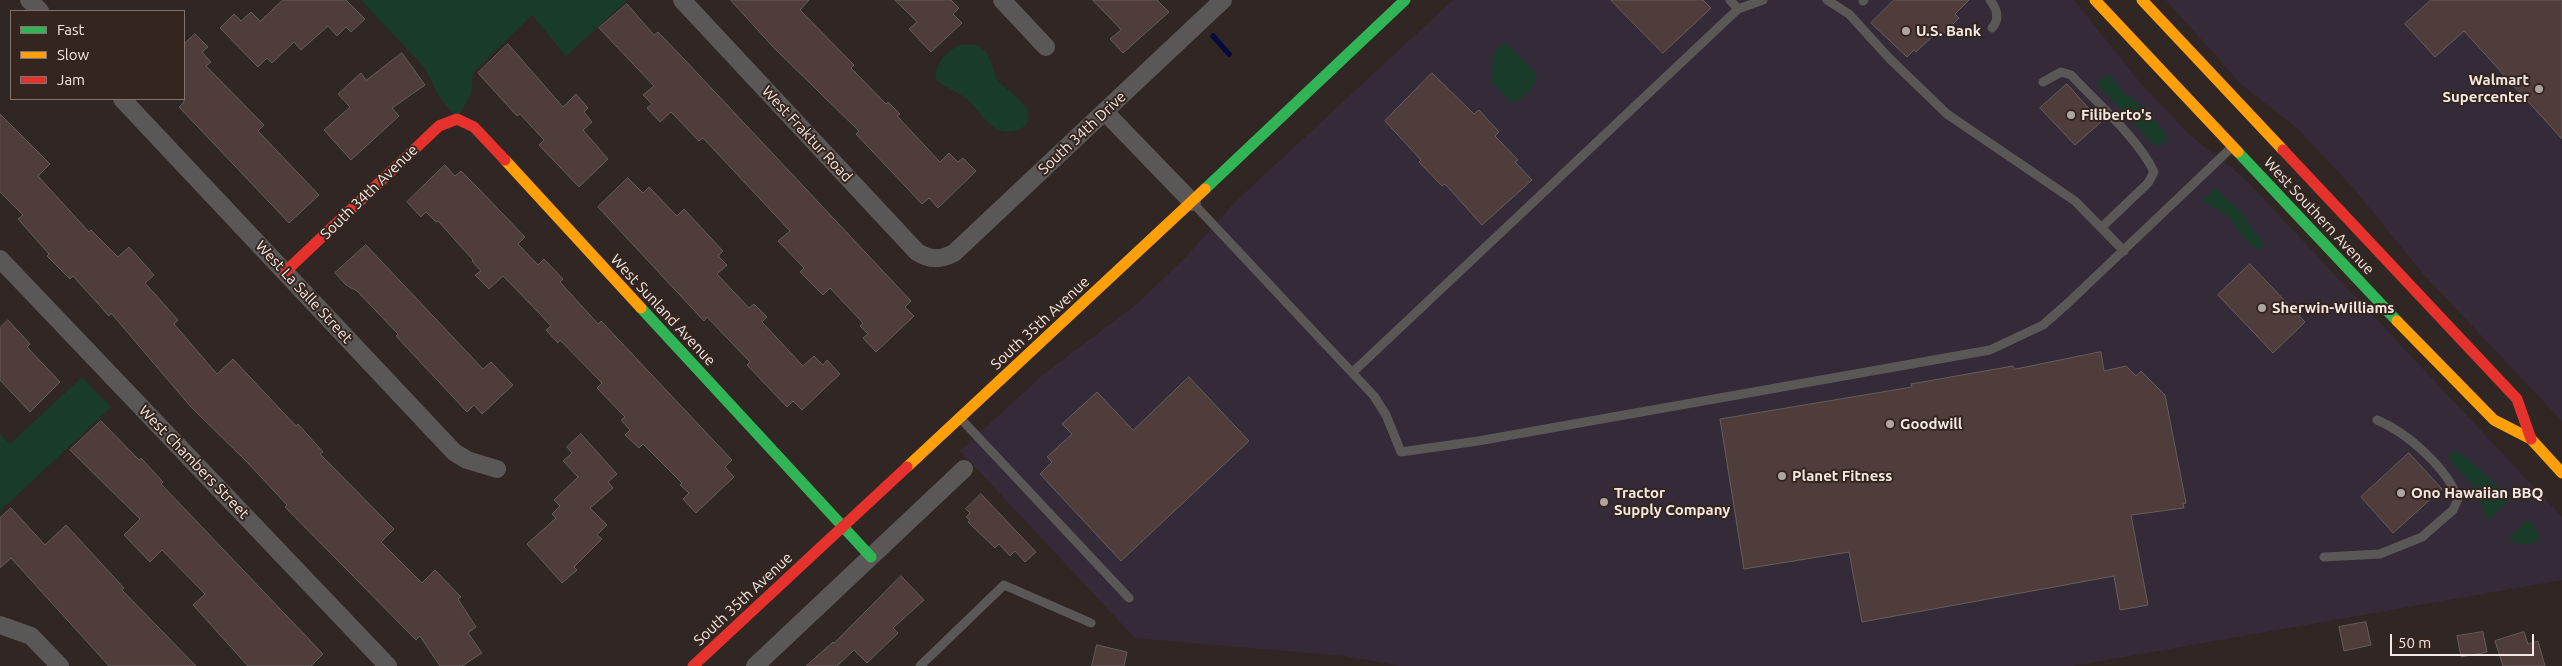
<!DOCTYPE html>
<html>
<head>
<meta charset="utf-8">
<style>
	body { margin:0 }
	#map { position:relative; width:2562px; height:666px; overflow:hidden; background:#302724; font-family:Ubuntu,sans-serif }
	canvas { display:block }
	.legend { position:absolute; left:10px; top:10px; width:175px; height:90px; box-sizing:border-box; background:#35251f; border:1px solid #81736e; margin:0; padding:6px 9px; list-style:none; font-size:15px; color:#f3e8e4 }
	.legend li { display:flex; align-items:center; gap:10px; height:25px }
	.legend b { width:25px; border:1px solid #81736e }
	.scale { position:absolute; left:2390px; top:634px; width:144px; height:22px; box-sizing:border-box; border:2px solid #f3e8e4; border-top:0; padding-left:6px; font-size:15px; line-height:18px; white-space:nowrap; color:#f3e8e4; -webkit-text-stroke:4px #35251f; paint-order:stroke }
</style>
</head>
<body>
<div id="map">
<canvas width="2562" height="666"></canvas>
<ul class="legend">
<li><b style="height:6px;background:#30b455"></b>Fast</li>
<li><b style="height:6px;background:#ff9f0a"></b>Slow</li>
<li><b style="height:6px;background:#e5322d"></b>Jam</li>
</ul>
<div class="scale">50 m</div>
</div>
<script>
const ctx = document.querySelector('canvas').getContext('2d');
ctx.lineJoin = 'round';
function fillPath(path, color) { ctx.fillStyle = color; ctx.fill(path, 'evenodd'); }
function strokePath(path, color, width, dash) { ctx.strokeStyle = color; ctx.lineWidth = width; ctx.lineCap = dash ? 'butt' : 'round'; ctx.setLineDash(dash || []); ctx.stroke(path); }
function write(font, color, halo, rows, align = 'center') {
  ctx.font = font + ' Ubuntu,sans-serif'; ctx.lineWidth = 4; ctx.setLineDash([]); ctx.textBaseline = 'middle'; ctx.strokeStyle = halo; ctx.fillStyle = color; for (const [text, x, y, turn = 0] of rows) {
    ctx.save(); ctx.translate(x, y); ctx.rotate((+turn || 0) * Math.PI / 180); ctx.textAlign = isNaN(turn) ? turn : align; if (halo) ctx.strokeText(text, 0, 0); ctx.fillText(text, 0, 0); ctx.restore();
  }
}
fillPath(new Path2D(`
	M 1453,0 L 2074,0 L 2142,85 L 2193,138 L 2242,176 L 2562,517 L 2562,580 L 2072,666 L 1401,666 L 1345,656 L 1135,638 L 960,451 L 1044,374 L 1138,303 L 1185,258 L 1236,201 Z
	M 2166,0 L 2562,0 L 2562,421 L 2425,276 L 2356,191 L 2297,128 L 2242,85 Z`), '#352b38');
fillPath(new Path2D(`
	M 361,0 L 627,0 L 566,56 L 532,15 L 473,72 L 471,94 L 457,119 L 438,95 L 425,68 Z
	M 1506,43 L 1536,73 C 1539,84 1524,98 1514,102 L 1508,99 L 1492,83 L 1493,52 Z
	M 961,45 C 967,45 976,44 980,47 C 992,54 991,70 998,80 C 1006,92 1030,101 1028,118 C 1028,123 1024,128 1019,129 C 994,140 982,113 967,99 C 957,91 944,88 935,78 C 937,61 946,51 961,45 Z
	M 2109,74 L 2124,93 L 2137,102 L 2165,132 L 2166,139 L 2162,145 L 2154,145 L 2100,88 L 2098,81 Z
	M 2217,187 C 2221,197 2228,199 2236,207 C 2246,217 2252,231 2262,240 L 2263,247 L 2258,249 L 2249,244 L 2227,215 L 2202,201 Z
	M 82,377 L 111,407 L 0,511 L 0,434 L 10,444 Z
	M 2455,451 L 2464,455 L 2511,498 L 2487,521 L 2477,491 L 2449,459 L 2450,454 Z
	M 2528,520 L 2533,523 L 2540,539 L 2530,544 L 2515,543 L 2509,538 Z`), '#183c29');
strokePath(new Path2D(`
	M 1213,36 L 1229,54`), '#040c3d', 5.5);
const building = new Path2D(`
	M 283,0 L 346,0 L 365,19 L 351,32 L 346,27 L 337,36 L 328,26 L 301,50 L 294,42 L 272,63 L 267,58 L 258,67 L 220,28 L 234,14 L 241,21 L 251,12 L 260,21 Z
	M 731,0 L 809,0 L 800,10 L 854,65 L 851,68 L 886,104 L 888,102 L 900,114 L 897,116 L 940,162 L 949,153 L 958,162 L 963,158 L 976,171 L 938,208 L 929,198 L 922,204 L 856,134 L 859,131 L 774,48 Z
	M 895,0 L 951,0 L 959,8 L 953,14 L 962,23 L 931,52 L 909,29 L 917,22 Z
	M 1093,0 L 1157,0 L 1169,12 L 1123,53 L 1110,39 L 1121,30 Z
	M 1611,0 L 1703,0 L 1711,8 L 1663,53 Z
	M 1894,0 L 1969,0 L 1955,14 L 1959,18 L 1942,35 L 1938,31 L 1916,52 L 1914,50 L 1907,57 L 1871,23 Z
	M 2431,0 L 2562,0 L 2562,139 L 2464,31 L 2435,57 L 2405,24 Z
	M 627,4 L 654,35 L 658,32 L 684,59 L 911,301 L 905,307 L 914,316 L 876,352 L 863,338 L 868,334 L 860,326 L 863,323 L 830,288 L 823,295 L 800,272 L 804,268 L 778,241 L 790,231 L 703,138 L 699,141 L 671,112 L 660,122 L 647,108 L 652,104 L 643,95 L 654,86 L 599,28 Z
	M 195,34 L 208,47 L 202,52 L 211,62 L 206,66 L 264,125 L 258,131 L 319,195 L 289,223 L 179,107 L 184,102 L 184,44 Z
	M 508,44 L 563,107 L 576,94 L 588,108 L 584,112 L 592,122 L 583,130 L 608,159 L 579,187 L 539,145 L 544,140 L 520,114 L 517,116 L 478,73 Z
	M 402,53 L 425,85 L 392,108 L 399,116 L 351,160 L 324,130 L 350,107 L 338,94 L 361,73 L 366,80 Z
	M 1432,73 L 1474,114 L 1479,110 L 1499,132 L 1495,136 L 1518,160 L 1515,162 L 1532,180 L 1482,225 L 1445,184 L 1442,186 L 1419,162 L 1421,160 L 1385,121 Z
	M 2067,84 L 2101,122 L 2075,145 L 2040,108 Z
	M 0,114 L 50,164 L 38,176 L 89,232 L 91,230 L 118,257 L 129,247 L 154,275 L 145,283 L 178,320 L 174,324 L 217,374 L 233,359 L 296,426 L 298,424 L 323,452 L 320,454 L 394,529 L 381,542 L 422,583 L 435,570 L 461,597 L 458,599 L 476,627 L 468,633 L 482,653 L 462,666 L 440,666 L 420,636 L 416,640 L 285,507 L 287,505 L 247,462 L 191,407 L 111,313 L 109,316 L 73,276 L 70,279 L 47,256 L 49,254 L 18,219 L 23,215 L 0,192 Z
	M 445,165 L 455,176 L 461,171 L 477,187 L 525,237 L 518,244 L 538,265 L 544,259 L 563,279 L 560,282 L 598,324 L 601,321 L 732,460 L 725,467 L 734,477 L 696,513 L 683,499 L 689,493 L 680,485 L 682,483 L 643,444 L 639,448 L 625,435 L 630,430 L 621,420 L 625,417 L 597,388 L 602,383 L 560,340 L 558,343 L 546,330 L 551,326 L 539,313 L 503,276 L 489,289 L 475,275 L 481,271 L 472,261 L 473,260 L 438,221 L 436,222 L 426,212 L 421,217 L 407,202 Z
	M 628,178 L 643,193 L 649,187 L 677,216 L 684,209 L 723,251 L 718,256 L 727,265 L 717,274 L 749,308 L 754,304 L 767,317 L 762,322 L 803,366 L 814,356 L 823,365 L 827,360 L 840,374 L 802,410 L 793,401 L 787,407 L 747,365 L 750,362 L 707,317 L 704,321 L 598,207 Z
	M 366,245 L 483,369 L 491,362 L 513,385 L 482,414 L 474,405 L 467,412 L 396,336 L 398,334 L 357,291 L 346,285 L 335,273 Z
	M 2250,264 L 2305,322 L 2273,353 L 2218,295 Z
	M 8,320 L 30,344 L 27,347 L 60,382 L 30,412 L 0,380 L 0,328 Z
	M 2101,352 L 2104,371 L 2126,366 L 2136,376 L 2141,371 L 2165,395 L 2186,503 L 2183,504 L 2184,508 L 2131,515 L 2148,605 L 2120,610 L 2114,576 L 1862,622 L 1849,552 L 1744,569 L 1720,419 L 1912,387 L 1911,384 L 2013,366 L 2014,369 Z
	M 1189,377 L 1249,441 L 1121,561 L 1040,474 L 1052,462 L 1047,457 L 1072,434 L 1062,424 L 1097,392 L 1133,430 Z
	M 101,421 L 139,460 L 141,458 L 163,482 L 161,484 L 323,654 L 311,666 L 248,666 L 193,605 L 205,594 L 162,550 L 150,562 L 124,535 L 140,519 L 70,450 Z
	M 581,434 L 617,474 L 608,482 L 613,488 L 590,508 L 607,525 L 597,535 L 602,539 L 574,567 L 577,570 L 562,583 L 527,544 L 556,518 L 552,514 L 560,506 L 554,500 L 578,477 L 563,461 L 572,453 L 567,447 Z
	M 2409,453 L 2442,489 L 2393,533 L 2361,497 Z
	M 981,494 L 1036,552 L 1025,562 L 1015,551 L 1010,556 L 999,544 L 995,548 L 968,522 L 970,520 L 966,517 L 970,513 L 966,509 Z
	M 11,508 L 45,545 L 66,525 L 124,588 L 122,590 L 196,666 L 109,666 L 11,558 L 0,568 L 0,518 Z
	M 901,576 L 924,600 L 893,628 L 898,633 L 867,663 L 854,650 L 837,666 L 806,666 L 833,642 L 834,643 Z
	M 2366,622 L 2371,645 L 2344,651 L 2339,627 Z
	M 2483,632 L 2487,652 L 2461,657 L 2457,636 Z
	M 2524,632 L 2528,644 L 2538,641 L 2545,666 L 2503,666 L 2495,641 Z
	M 1097,645 L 1127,652 L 1124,666 L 1092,666 Z`);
fillPath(building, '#4f3d3c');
strokePath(building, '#655d5b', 1);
strokePath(new Path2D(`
	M 1730,0 L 1738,9
	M 1827,0 L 1849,14 L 1889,58 L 1947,114 L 2075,201 L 2124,251
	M 1990,0 C 1997,9 2000,19 1992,28
	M 1863,1 L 1864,0
	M 2043,82 L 2061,72 L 2071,75 C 2096,102 2139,139 2154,172 L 2148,183 L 2101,228
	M 1192,202 L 1374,396 L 1386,415 L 1401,452 L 1478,441 L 1990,350 L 2043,325 L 2068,303 L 2232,147
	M 1353,372 L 1738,9 L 1763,0
	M 961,419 L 1129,598
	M 2324,557 L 2380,554 L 2422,537 L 2453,510 L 2458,499 C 2447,468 2408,433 2377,420
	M 920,666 L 1004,585 L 1091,623`), '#5b5756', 9);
strokePath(new Path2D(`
	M 29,0 L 40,11
	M 682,0 L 917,252 C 930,260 940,260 954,253 L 1223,0
	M 1002,0 L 1046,47
	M 122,99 L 454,452 L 467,460 L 497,469
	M 1105,112 L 1192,202
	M 0,259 L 388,666
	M 0,625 L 31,636 L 60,666
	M 755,666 L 964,469`), '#5b5756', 18);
strokePath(new Path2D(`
	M 2238,152 L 2397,321
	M 1205,189 L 1405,0
	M 641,308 L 871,557`), '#30b455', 11);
strokePath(new Path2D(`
	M 2095,0 L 2238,152
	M 2142,0 L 2283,150
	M 505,160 L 641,308
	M 2397,321 L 2494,420 L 2531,439 L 2562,473
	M 907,467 L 1205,189`), '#ff9f0a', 11);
strokePath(new Path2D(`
	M 2283,150 L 2517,399 L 2531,439
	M 285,272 L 439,126 L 457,119 L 474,127 L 505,160
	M 693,666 L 907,467`), '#e5322d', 11);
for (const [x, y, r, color] of [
	[1906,31,5,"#afa4a1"],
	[2539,89,5,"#afa4a1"],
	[2071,115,5,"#afa4a1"],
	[2262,308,5,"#afa4a1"],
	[1890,424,5,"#afa4a1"],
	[1782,476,5,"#afa4a1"],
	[2401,493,5,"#afa4a1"],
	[1604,502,5,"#afa4a1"]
]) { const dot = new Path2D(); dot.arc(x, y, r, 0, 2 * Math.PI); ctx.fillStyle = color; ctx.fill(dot); strokePath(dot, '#35251f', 2); }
write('bold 15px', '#f3e8e4', '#35251f', [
	["U.S. Bank",1916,31],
	["Walmart",2529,80,"right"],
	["Supercenter",2529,97,"right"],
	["Filiberto's",2081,115],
	["Sherwin-Williams",2272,308],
	["Goodwill",1900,424],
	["Planet Fitness",1792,476],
	["Tractor",1614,493],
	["Supply Company",1614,510],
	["Ono Hawaiian BBQ",2411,493]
], 'left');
write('15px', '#f3e8e4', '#35251f', [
	["South 34th Drive",1082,133,-43],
	["West Fraktur Road",807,134,47],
	["South 34th Avenue",369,192,-44],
	["West Southern Avenue",2319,216,47],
	["West La Salle Street",304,292,47],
	["West Sunland Avenue",663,310,47],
	["South 35th Avenue",1040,323,-43],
	["West Chambers Street",194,462,46],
	["South 35th Avenue",743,599,-43]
]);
</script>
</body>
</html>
